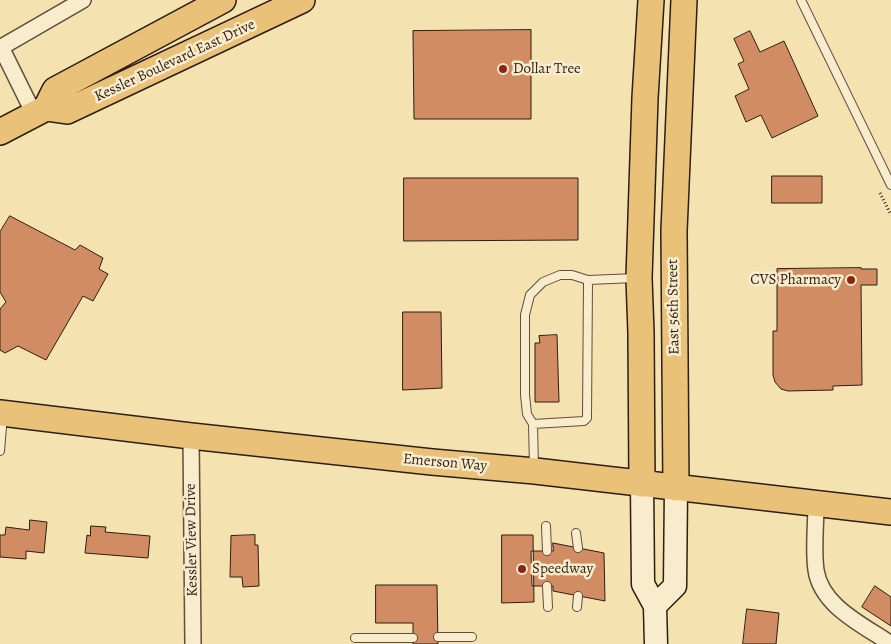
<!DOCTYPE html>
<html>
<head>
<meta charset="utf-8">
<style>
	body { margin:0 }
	canvas { display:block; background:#f4e2b0 }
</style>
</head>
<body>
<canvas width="891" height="644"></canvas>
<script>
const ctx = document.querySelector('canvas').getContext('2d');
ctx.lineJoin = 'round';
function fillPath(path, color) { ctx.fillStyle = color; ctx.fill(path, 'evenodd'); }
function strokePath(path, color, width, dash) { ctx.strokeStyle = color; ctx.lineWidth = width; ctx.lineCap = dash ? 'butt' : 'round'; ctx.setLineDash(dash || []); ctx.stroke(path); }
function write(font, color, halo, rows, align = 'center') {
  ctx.font = font + ' Alegreya,serif'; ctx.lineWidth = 5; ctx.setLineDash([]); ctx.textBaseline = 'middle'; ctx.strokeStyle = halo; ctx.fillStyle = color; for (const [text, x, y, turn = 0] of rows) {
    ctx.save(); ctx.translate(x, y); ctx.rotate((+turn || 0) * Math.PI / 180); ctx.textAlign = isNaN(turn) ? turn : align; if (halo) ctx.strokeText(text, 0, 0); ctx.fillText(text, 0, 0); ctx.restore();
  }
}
const building = new Path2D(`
	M 531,30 L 531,119 L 414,119 L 413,31 Z
	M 750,31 L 760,52 L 784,41 L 818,116 L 772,138 L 761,115 L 746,122 L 735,96 L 749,89 L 738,64 L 744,61 L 734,39 Z
	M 772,176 L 822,176 L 822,203 L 772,203 Z
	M 404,178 L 578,178 L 578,240 L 404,241 Z
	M 10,216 L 75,250 L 80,245 L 103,258 L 99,269 L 108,274 L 93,301 L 83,296 L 46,360 L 18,346 L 5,353 L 0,350 L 0,309 L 6,302 L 0,292 L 0,232 Z
	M 861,268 L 861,269 L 877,269 L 877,285 L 861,285 L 862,385 L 833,386 L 833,390 L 788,391 L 781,389 L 775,382 L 773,375 L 773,331 L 777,331 L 777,269 Z
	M 403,312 L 441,312 L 442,388 L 403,390 Z
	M 557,335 L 559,402 L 535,402 L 535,343 L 540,343 L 539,336 Z
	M 30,520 L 47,522 L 44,553 L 26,551 L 26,559 L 0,557 L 0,535 L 5,535 L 6,527 L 29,530 Z
	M 91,526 L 106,527 L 105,532 L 150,536 L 148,558 L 85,553 L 87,535 L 90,536 Z
	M 255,535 L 255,545 L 258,545 L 259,586 L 243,587 L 242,577 L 230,577 L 231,536 Z
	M 502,535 L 533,535 L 534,602 L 502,603 Z
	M 553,543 L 604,553 L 605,601 L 553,591 L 553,586 L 532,586 L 531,551 L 553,551 Z
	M 376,585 L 437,585 L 438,644 L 413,644 L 413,623 L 376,623 Z
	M 875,586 L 891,597 L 891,626 L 862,607 Z
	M 747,609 L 779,613 L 776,644 L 743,644 Z`);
fillPath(building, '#d28c63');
strokePath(building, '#2d1e16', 1);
const lane = new Path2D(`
	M 801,0 L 891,185
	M 533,424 L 584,421 L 587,418 L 588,280
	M 0,451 L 3,415
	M 534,467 L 533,424 L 527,414 L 525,395 L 525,315 L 530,295 L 543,282 L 560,275 L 572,275 L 588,280 L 636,278
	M 546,526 L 547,551
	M 576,533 L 578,548
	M 547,586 L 548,607
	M 577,607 L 578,596
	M 438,637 L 472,637
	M 355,638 L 413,638`);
const street = new Path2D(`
	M 1,47 L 34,114
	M 0,48 L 83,0
	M 191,436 L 193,644
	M 816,504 C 816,525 813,549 816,570 C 821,606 863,625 891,644`);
const secondary = new Path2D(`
	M 642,484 L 643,584 L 655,606 L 656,644
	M 655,606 L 675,586 L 676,488`);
const primary = new Path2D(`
	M 46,108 L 67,111 L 302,0
	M 0,132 L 46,108 L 55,90 L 223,0
	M 0,413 L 191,436 L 432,462 L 535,471 L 891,512
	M 642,484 L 641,333 L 639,278 L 645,98 L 651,0
	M 676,488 L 674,231 L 684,0`);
strokePath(lane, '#5f4f3c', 10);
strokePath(street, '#5f4f3c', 18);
strokePath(secondary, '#2d1e16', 25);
strokePath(primary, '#2d1e16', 28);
strokePath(new Path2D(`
	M 880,193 L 891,215`), '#2d1e16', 3, [1, 2.5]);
strokePath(lane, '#f8eccc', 8);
strokePath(street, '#f8eccc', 15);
strokePath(secondary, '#f8eccc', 22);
strokePath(primary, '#eac178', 25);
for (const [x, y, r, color] of [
	[503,69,5,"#8f2418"],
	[851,280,5,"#8f2418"],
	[522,569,5,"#8f2418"]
]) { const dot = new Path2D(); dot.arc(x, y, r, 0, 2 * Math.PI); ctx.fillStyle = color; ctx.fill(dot); strokePath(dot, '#f8eccc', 2); }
write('15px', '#2d1e16', '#f8eccc', [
	["Kessler Boulevard East Drive",175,61,-25],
	["East 56th Street",674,307,-91],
	["Emerson Way",445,463,5],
	["Kessler View Drive",192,540,-91]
]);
write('15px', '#2d1e16', '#f8eccc', [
	["Dollar Tree",513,69],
	["CVS Pharmacy",841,280,"right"],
	["Speedway",532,569]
], 'left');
</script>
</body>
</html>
